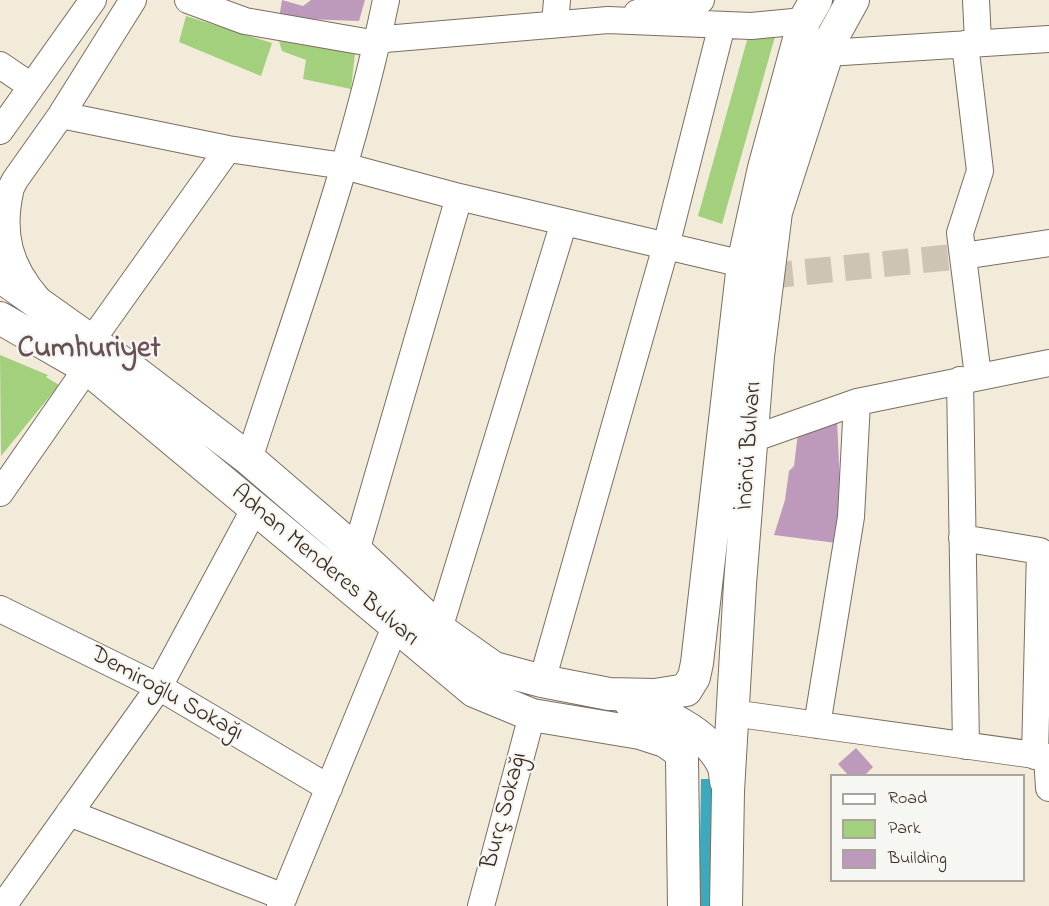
<!DOCTYPE html>
<html>
<head>
<meta charset="utf-8">
<style>
	body { margin:0 }
	#map { position:relative; width:1049px; height:906px; overflow:hidden; background:#f2ebda; font-family:"Indie Flower",sans-serif }
	canvas { display:block }
	.legend { position:absolute; left:830px; top:774px; width:195px; height:108px; box-sizing:border-box; background:#f6f6f2; border:2px solid #aba49d; margin:0; padding:8px 10px; list-style:none; font-size:18px; color:#3b2a1e }
	.legend li { display:flex; align-items:center; gap:12px; height:30px }
	.legend b { width:30px; border:2px solid #aba49d }
</style>
</head>
<body>
<div id="map">
<canvas width="1049" height="906"></canvas>
<ul class="legend">
<li><b style="height:8px;background:#fff"></b>Road</li>
<li><b style="height:16px;background:#a2d07d"></b>Park</li>
<li><b style="height:16px;background:#bd9abc"></b>Building</li>
</ul>
</div>
<script>
const ctx = document.querySelector('canvas').getContext('2d');
ctx.lineJoin = 'round';
function fillPath(path, color) { ctx.fillStyle = color; ctx.fill(path, 'evenodd'); }
function strokePath(path, color, width, dash) { ctx.strokeStyle = color; ctx.lineWidth = width; ctx.lineCap = dash ? 'butt' : 'round'; ctx.setLineDash(dash || []); ctx.stroke(path); }
function write(font, color, halo, rows, align = 'center') {
  ctx.font = font + ' "Indie Flower",sans-serif'; ctx.lineWidth = 4.5; ctx.setLineDash([]); ctx.textBaseline = 'middle'; ctx.strokeStyle = halo; ctx.fillStyle = color; for (const [text, x, y, turn = 0] of rows) {
    ctx.save(); ctx.translate(x, y); ctx.rotate((+turn || 0) * Math.PI / 180); ctx.textAlign = isNaN(turn) ? turn : align; if (halo) ctx.strokeText(text, 0, 0); ctx.fillText(text, 0, 0); ctx.restore();
  }
}
fillPath(new Path2D(`
	M 186,16 L 272,43 L 261,76 L 179,42 Z
	M 751,26 L 776,33 L 722,224 L 698,216 Z
	M 279,41 L 355,53 L 351,89 L 303,79 L 306,60 L 282,51 Z
	M 0,355 L 48,375 L 46,377 L 59,385 L 1,456 Z`), '#a2d07d');
fillPath(new Path2D(`
	M 701,779 L 711,779 L 711,906 L 699,906 Z`), '#3da9bd');
fillPath(new Path2D(`
	M 282,0 L 303,6 L 311,0 L 365,0 L 359,21 L 279,18 Z
	M 837,419 L 841,507 L 836,543 L 774,535 L 785,500 L 789,471 L 794,466 L 798,433 Z
	M 856,748 L 873,767 L 864,776 L 849,776 L 838,764 Z`), '#bd9abc');
strokePath(new Path2D(`
	M 767,276 L 963,256`), '#cdc4b4', 26, [26, 13]);
const minor = new Path2D(`
	M 188,0 L 245,21 L 377,44 L 385,39 L 608,20 L 751,26 L 804,21
	M 976,0 L 978,42
	M 637,13 L 701,0
	M 555,24 L 557,0
	M 965,44 L 980,171 L 960,233 L 978,376
	M 827,53 L 1049,39
	M 0,65 L 31,86
	M 61,115 L 228,149 L 344,166 L 459,197 L 743,264
	M 0,131 L 93,0
	M 10,192 C 1,234 9,266 38,299
	M 0,209 L 15,180 L 61,115 L 133,0
	M 963,256 L 1049,243
	M 92,340 L 228,149
	M 960,380 L 966,746
	M 752,439 L 857,402 L 1049,363
	M 249,459 C 298,308 354,157 386,0
	M 0,493 L 87,368
	M 962,538 L 1040,551 L 1035,756
	M 356,551 L 459,197
	M 0,609 L 159,687 L 329,788
	M 439,629 L 564,222
	M 542,681 L 666,246 L 722,25
	M 732,713 L 1049,757
	M 817,725 L 851,517 L 857,402
	M 1047,757 L 1049,788
	M 69,813 L 284,897
	M 3,906 L 157,690 L 255,508
	M 280,906 L 395,627
	M 481,906 L 532,715`);
const major = new Path2D(`
	M 0,276 L 135,372 L 249,459 L 356,551 L 439,629 L 494,668 L 542,681 L 609,694 L 655,695 L 686,690 L 694,677 L 697,663 L 743,264 L 764,168 L 804,21 L 816,0
	M 0,318 L 87,368 L 474,691 L 532,715 L 640,733 L 665,741 L 678,750 L 682,758 L 684,906
	M 629,701 C 661,713 705,730 722,763 C 725,768 725,775 726,781
	M 726,906 L 728,791 L 740,584 L 758,356 L 776,212 L 832,38 L 853,0`);
strokePath(minor, '#7b6e60', 28);
strokePath(major, '#7b6e60', 34);
strokePath(minor, '#fff', 26);
strokePath(major, '#fff', 32);
write('24px', '#3b2a1e', '#f6f6f2', [
	["İnönü Bulvarı",751,446,-86],
	["Adnan Menderes Bulvarı",324,567,40],
	["Demiroğlu Sokağı",166,695,29],
	["Burç Sokağı",506,811,-75]
]);
write('bold 30px', '#685155', '#f6f6f2', [
	["Cumhuriyet",89,351]
]);
</script>
</body>
</html>
